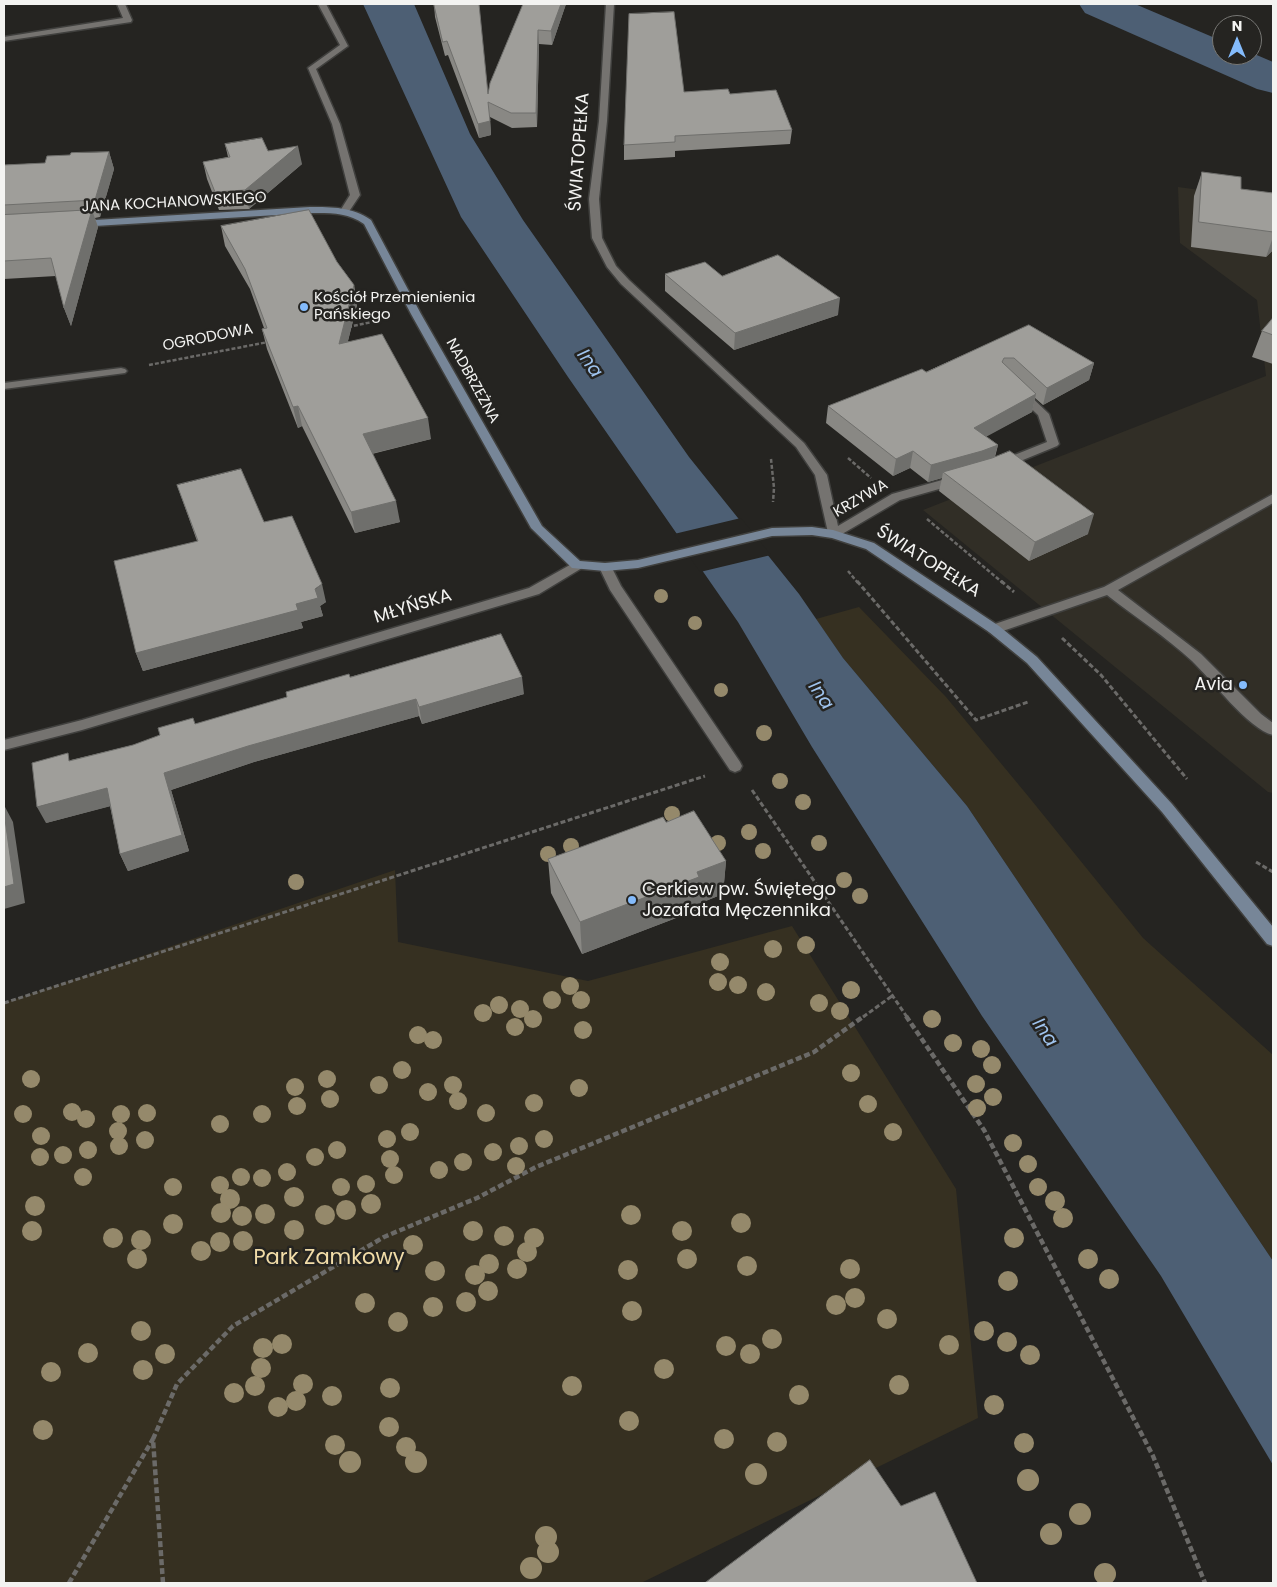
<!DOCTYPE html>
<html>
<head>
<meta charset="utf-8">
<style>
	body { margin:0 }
	#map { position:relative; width:1277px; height:1587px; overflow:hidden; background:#252421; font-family:Poppins,sans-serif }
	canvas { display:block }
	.frame { position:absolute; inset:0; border:5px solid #f3f3f1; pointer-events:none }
	.north { position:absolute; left:1212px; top:15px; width:50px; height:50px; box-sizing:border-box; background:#252421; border:1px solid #777774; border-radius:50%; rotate:0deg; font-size:14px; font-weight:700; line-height:20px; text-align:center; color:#f3f3f1 }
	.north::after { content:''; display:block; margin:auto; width:18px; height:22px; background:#84bbfb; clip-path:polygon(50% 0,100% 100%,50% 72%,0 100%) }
</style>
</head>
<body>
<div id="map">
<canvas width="1277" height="1587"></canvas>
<div class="frame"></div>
<div class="north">N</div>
</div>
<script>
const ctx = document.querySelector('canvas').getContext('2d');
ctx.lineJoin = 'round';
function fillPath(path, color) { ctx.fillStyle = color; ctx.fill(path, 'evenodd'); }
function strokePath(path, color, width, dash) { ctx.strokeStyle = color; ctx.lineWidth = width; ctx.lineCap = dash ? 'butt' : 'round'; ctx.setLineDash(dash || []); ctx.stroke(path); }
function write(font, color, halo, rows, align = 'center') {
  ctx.font = font + ' Poppins,sans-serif'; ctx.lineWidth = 5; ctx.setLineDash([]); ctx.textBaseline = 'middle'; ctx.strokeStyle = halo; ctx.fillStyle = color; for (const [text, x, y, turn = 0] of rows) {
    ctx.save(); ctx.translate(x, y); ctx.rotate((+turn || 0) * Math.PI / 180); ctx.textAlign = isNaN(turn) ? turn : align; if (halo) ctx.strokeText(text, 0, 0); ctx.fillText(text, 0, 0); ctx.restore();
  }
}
fillPath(new Path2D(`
	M 1178,187 L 1273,200 L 1273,793 L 1268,792 L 923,510 L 1266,376 L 1257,300 L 1180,243 Z`), '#312e26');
fillPath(new Path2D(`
	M 859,607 L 946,697 L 1028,796 L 1143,938 L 1273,1055 L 1273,1261 L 967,806 L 843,658 L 816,619 Z
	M 395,870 L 398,942 L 588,981 L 792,926 L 956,1189 L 978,1418 L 641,1583 L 4,1583 L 4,1003 Z`), '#363021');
fillPath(new Path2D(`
	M 363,4 L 414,4 L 470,134 L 523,220 L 689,457 L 799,594 L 843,658 L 967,806 L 1273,1261 L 1273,1465 L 1161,1276 L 982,1016 L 812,747 L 738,622 L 568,377 L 461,217 Z`), '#4d5f74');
fillPath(new Path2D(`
	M 741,518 L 771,555 L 700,572 L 674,534 Z`), '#252421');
fillPath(new Path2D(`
	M 1079,4 L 1135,4 L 1222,41 L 1222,55 L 1252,55 L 1252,53 L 1273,62 L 1273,93 L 1257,89 L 1085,13 Z`), '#4d5f74');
const lane = new Path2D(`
	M 1273,494 L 1273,503 L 1118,590 L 1201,654 L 1261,714 L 1273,723 L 1273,735 C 1248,729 1212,680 1192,661 C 1166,637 1135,617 1107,595 L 994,634 L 989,632 L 987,629 L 989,626 L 1104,587 Z
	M 605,563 L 610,564 L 621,586 L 740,762 L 742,766 L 740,770 L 735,772 L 730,770 L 610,590 L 599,567 Z`);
const street = new Path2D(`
	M 117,4 L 125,4 L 132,20 L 131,22 L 4,41 L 4,37 L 123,18 Z
	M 318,4 L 326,4 L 348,46 L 316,69 L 340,124 L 360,195 L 348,213 L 345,214 L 340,211 L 350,195 L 332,124 L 308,68 L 340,45 Z
	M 606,4 L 614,4 L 607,121 L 599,199 L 602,238 L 616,266 L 629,280 L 804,443 L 827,475 L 838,526 L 892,494 L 960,475 L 964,476 L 966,479 L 964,482 L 900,500 L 837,537 L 829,537 L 815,475 L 796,447 L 621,284 L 607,267 L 592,238 L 589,199 L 599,121 Z
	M 121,368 L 125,369 L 127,371 L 125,373 L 4,389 L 4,383 Z
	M 1019,388 L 1023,389 L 1049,414 L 1059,444 L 1057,446 L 1001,469 L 995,465 L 997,462 L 1047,442 L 1038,415 L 1013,391 Z
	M 577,561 L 582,562 L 583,565 L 582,568 L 539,594 L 82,730 L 4,750 L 4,740 L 82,720 L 529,588 Z`);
const secondary = new Path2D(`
	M 310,207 C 332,207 353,207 371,220 L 421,314 L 542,526 L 580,561 L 605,563 L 638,560 L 772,528 L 812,527 L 833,530 L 874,543 L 999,626 L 1037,657 L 1172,804 L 1273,927 L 1273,946 L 1267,944 L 1162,812 L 1027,663 L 989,632 L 866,549 L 832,538 L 812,535 L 772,536 L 638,568 L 605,571 L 572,568 L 531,528 L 411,314 L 364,224 C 347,212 330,213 310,213 L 78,227 L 73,224 L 78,221 Z`);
strokePath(lane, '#40403e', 3);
strokePath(street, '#40403e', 3);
strokePath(secondary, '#40403e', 3);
strokePath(new Path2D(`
	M 348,327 L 386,319
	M 149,365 L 268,342
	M 848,458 L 871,478
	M 771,459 L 774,488 L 773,502
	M 927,519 L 1003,583
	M 848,571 L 858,583`), '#6b6a68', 2.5, [4, 2]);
strokePath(new Path2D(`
	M 857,581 L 976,720 L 1028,702
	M 1001,581 L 1014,592
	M 1062,638 L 1101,675 L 1187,779
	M 752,790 L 907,1017
	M 1256,862 L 1273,872
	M 4,1003 L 705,776
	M 863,1017 L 892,996`), '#6b6a68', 3, [5, 2.5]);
strokePath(new Path2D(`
	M 906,1016 L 984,1130 L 1153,1456 L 1205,1583
	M 69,1583 L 153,1439
	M 163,1583 L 153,1439 L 177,1384 L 233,1326 L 384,1237 L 477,1198 L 536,1167 L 814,1052 L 864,1016`), '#6b6a68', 4.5, [6, 3]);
fillPath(lane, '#757370');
fillPath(street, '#757370');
fillPath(secondary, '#778698');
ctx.fillStyle = '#95896b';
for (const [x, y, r] of [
	[661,596,7],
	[695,623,7],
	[721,690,7],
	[764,733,8],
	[780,781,8],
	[803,802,8],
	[672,814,8],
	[749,832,8],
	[718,843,8],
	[819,843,8],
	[571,846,8],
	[763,851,8],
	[548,854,8],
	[844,880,8],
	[296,882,8],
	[860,896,8],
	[806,945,9],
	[773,949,9],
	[720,962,9],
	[718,982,9],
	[738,985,9],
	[570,986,9],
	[851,990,9],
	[766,992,9],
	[552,1000,9],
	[581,1000,9],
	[819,1003,9],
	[499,1005,9],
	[520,1009,9],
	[840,1011,9],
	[483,1013,9],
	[533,1019,9],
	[932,1019,9],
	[515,1027,9],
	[583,1030,9],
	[418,1035,9],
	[433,1040,9],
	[953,1043,9],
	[981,1049,9],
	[992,1065,9],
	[402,1070,9],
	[851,1073,9],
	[31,1079,9],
	[327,1079,9],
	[976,1084,9],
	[379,1085,9],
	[453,1085,9],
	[295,1087,9],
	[579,1088,9],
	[428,1092,9],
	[993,1097,9],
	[330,1099,9],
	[458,1101,9],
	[534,1103,9],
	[868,1104,9],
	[297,1106,9],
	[977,1108,9],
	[72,1112,9],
	[147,1113,9],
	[486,1113,9],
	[23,1114,9],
	[121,1114,9],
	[262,1114,9],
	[86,1119,9],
	[220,1124,9],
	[118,1131,9],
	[410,1132,9],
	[893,1132,9],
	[41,1136,9],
	[387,1139,9],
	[544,1139,9],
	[145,1140,9],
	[1013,1143,9],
	[119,1146,9],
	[519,1146,9],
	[88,1150,9],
	[337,1150,9],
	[493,1152,9],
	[63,1155,9],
	[40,1157,9],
	[315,1157,9],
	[390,1159,9],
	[463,1162,9],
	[1028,1164,9],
	[516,1166,9],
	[439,1170,9],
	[287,1172,9],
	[394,1175,9],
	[83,1177,9],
	[241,1177,9],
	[262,1178,9],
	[366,1184,9],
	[220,1185,9],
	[173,1187,9],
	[341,1187,9],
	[1038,1187,9],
	[294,1197,10],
	[230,1199,10],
	[1055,1201,10],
	[371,1204,10],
	[35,1206,10],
	[346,1210,10],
	[221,1213,10],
	[265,1214,10],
	[325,1215,10],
	[631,1215,10],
	[242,1216,10],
	[1063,1218,10],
	[741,1223,10],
	[173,1224,10],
	[294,1230,10],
	[32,1231,10],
	[473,1231,10],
	[682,1231,10],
	[504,1236,10],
	[113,1238,10],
	[534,1238,10],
	[1014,1238,10],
	[141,1240,10],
	[243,1241,10],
	[220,1242,10],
	[413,1245,10],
	[201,1251,10],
	[527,1252,10],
	[137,1259,10],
	[687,1259,10],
	[1088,1259,10],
	[489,1264,10],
	[747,1266,10],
	[517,1269,10],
	[850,1269,10],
	[628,1270,10],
	[435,1271,10],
	[475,1275,10],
	[1109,1279,10],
	[1008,1281,10],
	[488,1291,10],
	[855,1298,10],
	[466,1302,10],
	[365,1303,10],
	[836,1305,10],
	[433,1307,10],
	[632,1311,10],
	[887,1319,10],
	[398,1322,10],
	[141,1331,10],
	[984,1331,10],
	[772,1339,10],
	[1007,1342,10],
	[282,1344,10],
	[949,1345,10],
	[726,1346,10],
	[263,1348,10],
	[88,1353,10],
	[165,1354,10],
	[750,1354,10],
	[1030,1355,10],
	[261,1368,10],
	[664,1369,10],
	[143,1370,10],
	[51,1372,10],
	[303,1384,10],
	[899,1385,10],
	[255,1386,10],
	[572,1386,10],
	[390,1388,10],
	[234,1393,10],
	[799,1395,10],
	[332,1396,10],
	[296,1401,10],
	[994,1405,10],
	[278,1407,10],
	[629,1421,10],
	[389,1427,10],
	[43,1430,10],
	[724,1439,10],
	[777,1442,10],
	[1024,1443,10],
	[335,1445,10],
	[406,1447,10],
	[350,1462,11],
	[416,1462,11],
	[756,1474,11],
	[1028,1480,11],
	[1080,1514,11],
	[1051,1534,11],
	[546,1537,11],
	[548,1552,11],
	[531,1568,11],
	[1105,1574,11]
]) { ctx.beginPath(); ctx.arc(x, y, r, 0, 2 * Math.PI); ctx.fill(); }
fillPath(new Path2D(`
	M 434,4 L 488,94 L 523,4 L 566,4 L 552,45 L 539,44 L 537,127 L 512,128 L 490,117 L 491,135 L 479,138 L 448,55 L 445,56 L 435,17 Z
	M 684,92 L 730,94 L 792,130 L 790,144 L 675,151 L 675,157 L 624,160 L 624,145 Z
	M 225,144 L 268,151 L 302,164 L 249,209 L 219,210 L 207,179 L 203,162 L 228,157 Z
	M 109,152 L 114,169 L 100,217 L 95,218 L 98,227 L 71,326 L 64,308 L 56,276 L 4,279 L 4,165 L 45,163 L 70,155 Z
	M 1202,172 L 1241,189 L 1273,193 L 1273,250 L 1266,257 L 1191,247 L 1194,196 Z
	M 221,226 L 337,262 L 354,285 L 357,305 L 348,341 L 431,439 L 372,454 L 400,522 L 355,533 L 302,426 L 298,428 L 267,349 L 262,329 L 264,328 L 250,289 L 225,246 Z
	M 665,274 L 722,276 L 838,315 L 734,350 L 665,291 Z
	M 1273,318 L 1273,364 L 1252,357 L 1262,331 Z
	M 1029,325 L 1094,363 L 1089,380 L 1043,405 L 1035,398 L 1032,412 L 986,436 L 998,445 L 995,457 L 1088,534 L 1029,561 L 939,491 L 942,478 L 928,482 L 910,468 L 893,476 L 826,423 L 828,406 L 926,372 Z
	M 177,485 L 264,522 L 326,602 L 320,606 L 323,616 L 301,622 L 303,628 L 143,671 L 136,653 L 197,541 Z
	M 350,677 L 524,694 L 422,724 L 419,716 L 254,762 L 171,790 L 189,851 L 128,871 L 120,854 L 110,806 L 46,823 L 71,760 L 133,745 L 196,724 L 287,697 Z
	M 666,822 L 726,861 L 723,894 L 698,904 L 697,910 L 582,954 L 551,893 L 548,859 Z`), '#898884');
fillPath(new Path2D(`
	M 561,4 L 566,4 L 552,45 L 551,31 Z
	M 538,30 L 539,44 L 537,127 L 536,113 Z
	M 490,121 L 491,135 L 479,138 L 478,124 Z
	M 298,146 L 302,164 L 249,209 L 245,190 Z
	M 109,152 L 114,169 L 100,217 L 95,200 Z
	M 92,210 L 98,227 L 71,326 L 64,308 Z
	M 1273,237 L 1273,250 L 1266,257 Z
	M 354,285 L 357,305 L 342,364 L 339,344 Z
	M 840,298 L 838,315 L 734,350 L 735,333 Z
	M 1094,363 L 1089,380 L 1043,405 L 1047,388 Z
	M 1036,394 L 1032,412 L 971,445 L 974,428 Z
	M 298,406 L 302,426 L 298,428 L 293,407 Z
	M 428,418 L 431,439 L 366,455 L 363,434 Z
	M 998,445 L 993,462 L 943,472 L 942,478 L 928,482 L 931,465 Z
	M 913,451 L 910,468 L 893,476 L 896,459 Z
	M 396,501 L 400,522 L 355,533 L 351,512 Z
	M 1094,514 L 1088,534 L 1029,561 L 1035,542 Z
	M 322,584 L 326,602 L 320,606 L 323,616 L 301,622 L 303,628 L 143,671 L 136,653 L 296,604 Z
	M 522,677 L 524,694 L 422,724 L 419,707 Z
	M 416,699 L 419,716 L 254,762 L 171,790 L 189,851 L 128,871 L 120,854 L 164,773 L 248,746 Z
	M 107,788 L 115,805 L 46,823 L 37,807 Z
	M 4,805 L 13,822 L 25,903 L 4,909 Z
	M 726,861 L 723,894 L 698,904 L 697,910 L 582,954 L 580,922 L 697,872 Z`), '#6f6f6c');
const building = new Path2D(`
	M 434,4 L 479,4 L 488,94 L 490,83 L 523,4 L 561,4 L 551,31 L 538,30 L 536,113 L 511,113 L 488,102 L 490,121 L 478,124 L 447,41 L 443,42 Z
	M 674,12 L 684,92 L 728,89 L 730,94 L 776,90 L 792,130 L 675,136 L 675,142 L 624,145 L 629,14 Z
	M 262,138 L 268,151 L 298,146 L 245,190 L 215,192 L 203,162 L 230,157 L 225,144 Z
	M 109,152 L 95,200 L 4,205 L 4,165 L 45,163 L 47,156 L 70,155 L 71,153 Z
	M 1202,172 L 1241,177 L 1241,189 L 1273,193 L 1273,232 L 1199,222 Z
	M 92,210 L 64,308 L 51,258 L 4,261 L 4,215 Z
	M 309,210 L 337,262 L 354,285 L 339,344 L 382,334 L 428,418 L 363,434 L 396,501 L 351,512 L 298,406 L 293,407 L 262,329 L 267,328 L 245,269 L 221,226 Z
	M 778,255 L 840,298 L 735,333 L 665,274 L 705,262 L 722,276 Z
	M 1273,318 L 1273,335 L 1262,331 Z
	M 1029,325 L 1094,363 L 1047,388 L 1014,358 L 1004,358 L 1002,362 L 1036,394 L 974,428 L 998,445 L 982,451 L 931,465 L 913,451 L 896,459 L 828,406 L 922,369 L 926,372 Z
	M 1010,451 L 1094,514 L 1035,542 L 943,472 L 992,458 Z
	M 241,469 L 264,522 L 292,516 L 322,584 L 315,589 L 318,598 L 296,604 L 298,610 L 136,653 L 114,561 L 198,541 L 177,485 Z
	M 501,634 L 522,677 L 419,707 L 416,699 L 248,746 L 164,773 L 182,835 L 120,854 L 107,788 L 37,807 L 32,763 L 68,753 L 69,761 L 133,745 L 160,735 L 158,728 L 193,718 L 195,724 L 287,697 L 286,692 L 349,674 L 350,677 Z
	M 694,811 L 726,861 L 697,872 L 699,877 L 580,922 L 548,859 L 663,817 L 666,822 Z
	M 4,812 L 14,884 L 4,887 Z
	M 870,1460 L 901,1506 L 935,1492 L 977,1583 L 705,1583 Z`);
fillPath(building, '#9f9e9a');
strokePath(building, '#6f6f6c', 1);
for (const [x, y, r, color] of [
	[304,307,5,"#84bbfb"],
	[1243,685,5,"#84bbfb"],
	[632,900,5,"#84bbfb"]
]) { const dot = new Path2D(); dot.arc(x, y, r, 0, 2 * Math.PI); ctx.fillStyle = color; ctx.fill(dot); strokePath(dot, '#252421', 2); }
write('15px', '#f3f3f1', '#252421', [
	["JANA KOCHANOWSKIEGO",174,203,-3],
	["OGRODOWA",208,338,-11],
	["NADBRZEŻNA",472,381,61],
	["KRZYWA",861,499,-30]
]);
write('15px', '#f3f3f1', '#252421', [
	["Kościół Przemienienia",314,298],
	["Pańskiego",314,315]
], 'left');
write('18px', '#f3f3f1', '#252421', [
	["ŚWIATOPEŁKA",580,152,-86],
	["ŚWIATOPEŁKA",928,562,32],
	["MŁYŃSKA",413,607,-17]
]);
write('18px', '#f3f3f1', '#252421', [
	["Avia",1233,685],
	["Cerkiew pw. Świętego",642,890,"left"],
	["Jozafata Męczennika",642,911,"left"]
], 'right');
write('italic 19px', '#9fc3ed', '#252421', [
	["Ina",589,364,55],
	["Ina",820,696,56],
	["Ina",1044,1033,56]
]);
write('21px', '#f1dca8', '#252421', [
	["Park Zamkowy",329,1259]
]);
</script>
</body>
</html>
